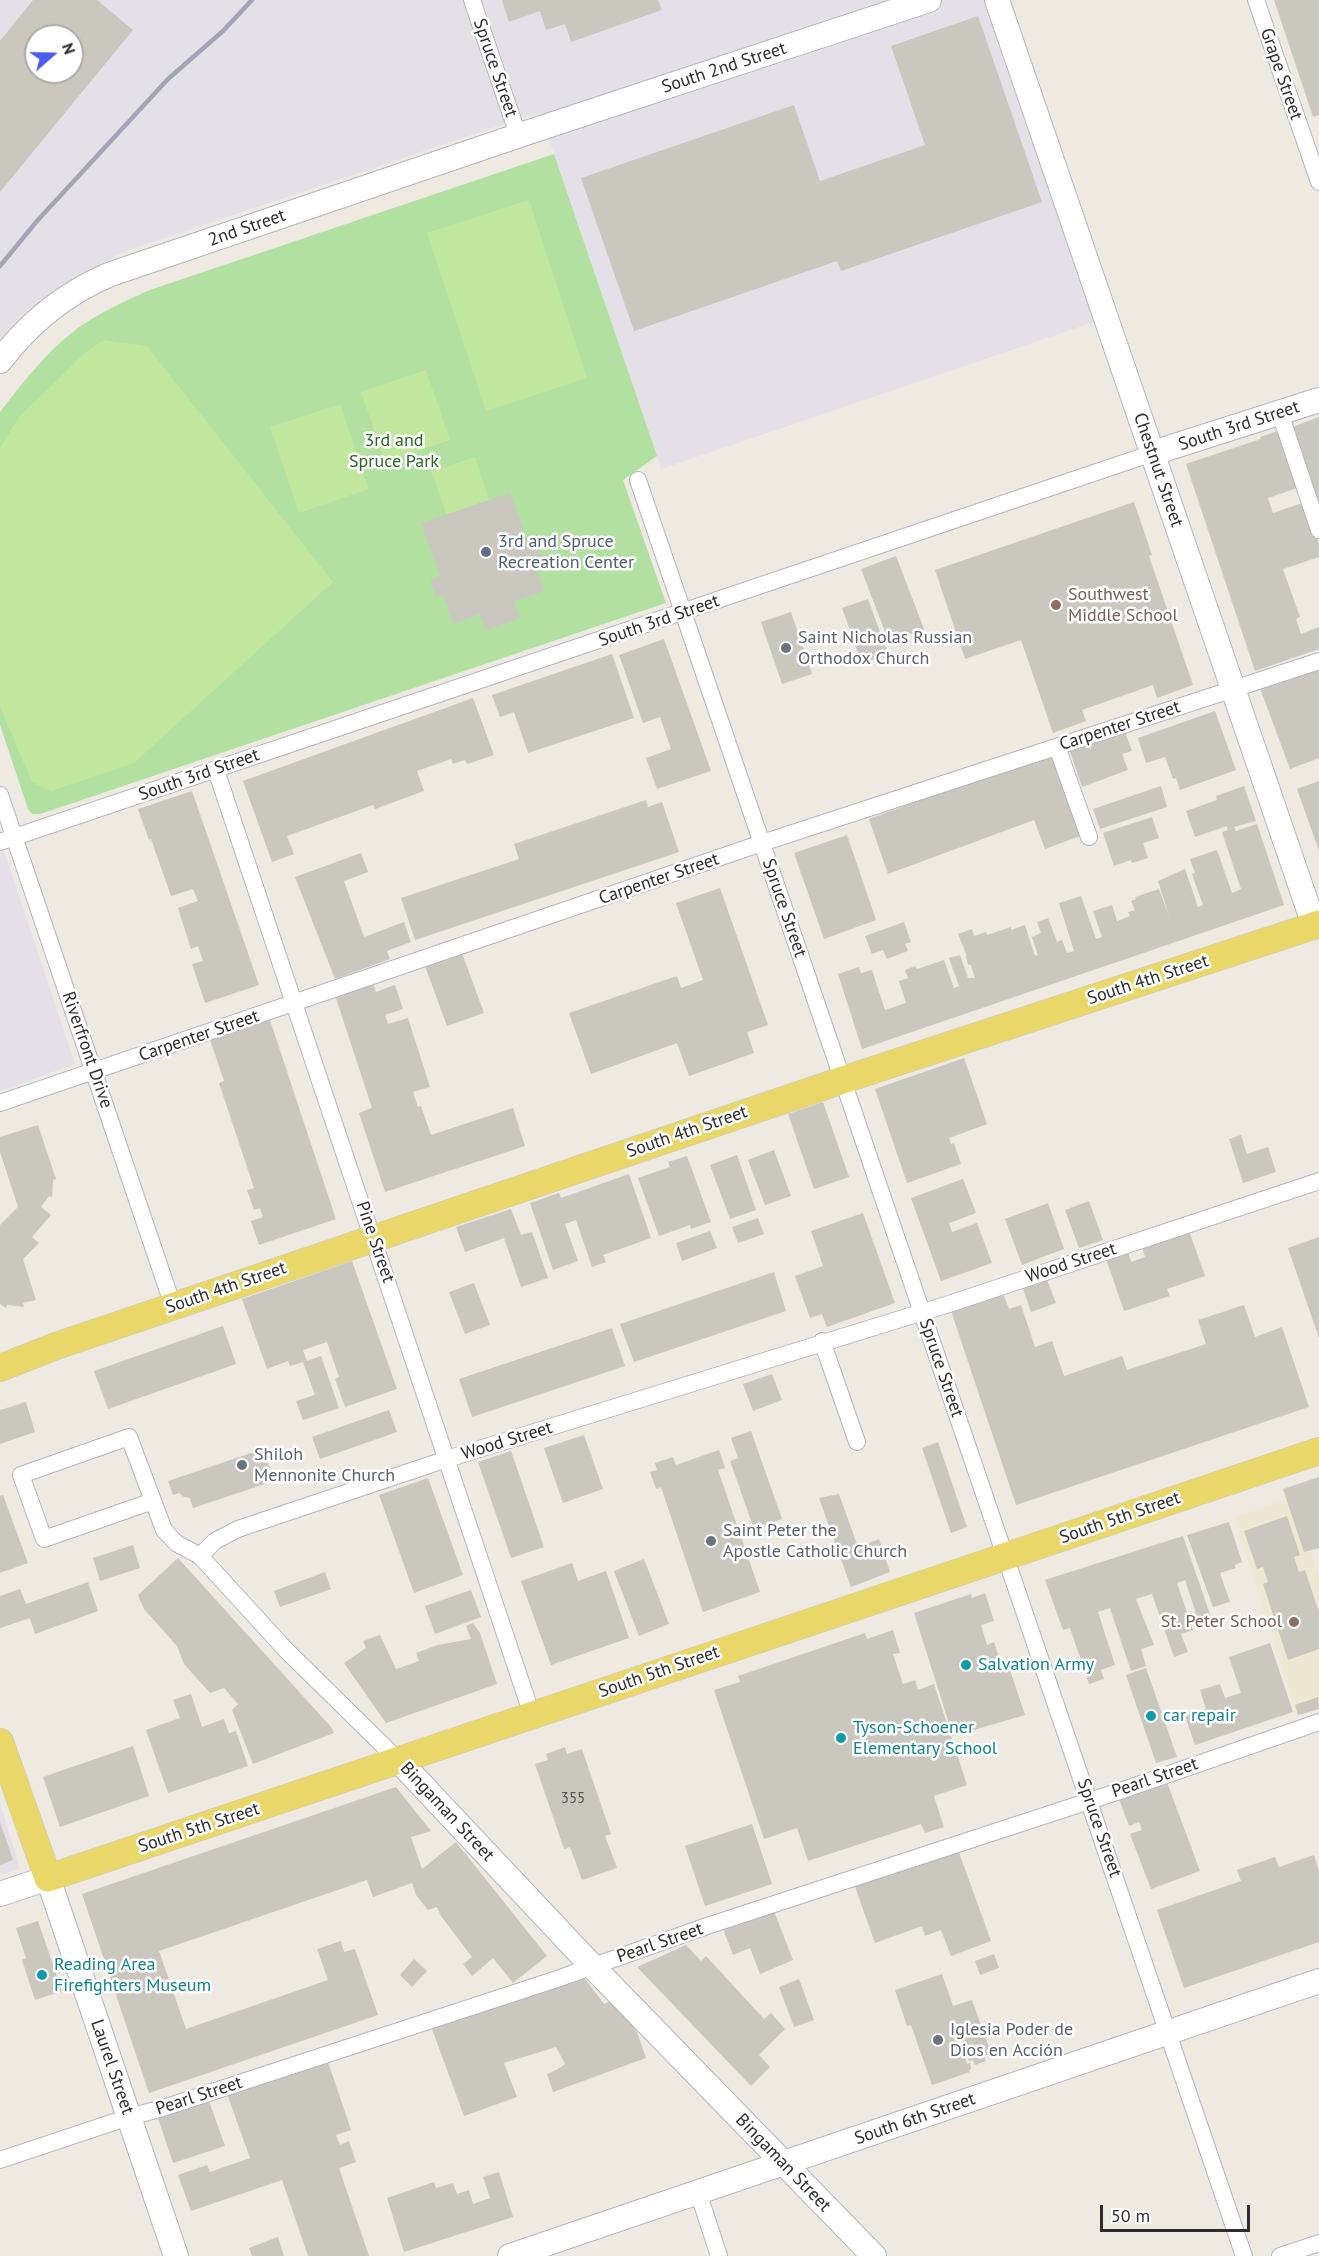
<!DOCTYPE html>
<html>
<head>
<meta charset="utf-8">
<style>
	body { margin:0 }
	#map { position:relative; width:1319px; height:2256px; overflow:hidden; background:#eee9e1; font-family:"PT Sans",sans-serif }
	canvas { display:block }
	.north { position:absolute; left:24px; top:24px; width:60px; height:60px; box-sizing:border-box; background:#fff; border:2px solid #ababab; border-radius:50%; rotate:70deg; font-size:16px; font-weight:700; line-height:24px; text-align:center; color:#2d2d2d }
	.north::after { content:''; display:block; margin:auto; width:21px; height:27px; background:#4c5bf0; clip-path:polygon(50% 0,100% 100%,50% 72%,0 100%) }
	.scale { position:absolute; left:1100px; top:2205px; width:150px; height:27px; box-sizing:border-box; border:3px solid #2d2d2d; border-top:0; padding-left:8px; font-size:18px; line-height:21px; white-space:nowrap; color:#2d2d2d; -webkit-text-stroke:4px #fff; paint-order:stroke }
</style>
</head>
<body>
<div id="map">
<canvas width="1319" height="2256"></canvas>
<div class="north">N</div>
<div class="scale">50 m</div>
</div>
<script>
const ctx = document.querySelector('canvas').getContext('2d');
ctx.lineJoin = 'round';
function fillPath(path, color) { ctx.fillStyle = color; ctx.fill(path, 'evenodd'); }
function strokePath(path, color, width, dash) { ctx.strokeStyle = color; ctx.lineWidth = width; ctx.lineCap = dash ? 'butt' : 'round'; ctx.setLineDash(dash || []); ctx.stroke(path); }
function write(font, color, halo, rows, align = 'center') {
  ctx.font = font + ' "PT Sans",sans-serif'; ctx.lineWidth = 5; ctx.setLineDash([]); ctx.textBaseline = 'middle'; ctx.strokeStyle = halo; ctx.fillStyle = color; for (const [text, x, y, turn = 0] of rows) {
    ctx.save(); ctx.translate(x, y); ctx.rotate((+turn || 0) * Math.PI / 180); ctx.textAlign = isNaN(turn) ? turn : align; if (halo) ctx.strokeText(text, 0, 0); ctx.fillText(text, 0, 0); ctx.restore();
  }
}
fillPath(new Path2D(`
	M 0,0 L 997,0 L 1106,318 L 661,469 L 540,112 L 123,252 L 62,285 L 10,331 L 0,344 ZM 36,36 L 72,36 L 72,72 L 36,72 Z
	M 0,839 L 75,1064 L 0,1091 Z
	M 0,1803 L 20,1869 L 0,1875 Z`), '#e3e1e7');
fillPath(new Path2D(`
	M 1292,1498 L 1319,1576 L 1319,1709 L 1298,1715 L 1234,1517 Z`), '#eee7d2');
fillPath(new Path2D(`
	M 554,154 L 657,456 L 623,480 L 666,603 L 40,814 L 32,814 L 28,809 L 0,725 L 0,412 C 23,382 47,351 78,328 C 99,313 124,302 147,291 Z`), '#b1e0a1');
fillPath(new Path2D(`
	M 529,200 L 587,378 L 486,411 L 427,233 Z
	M 104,340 L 147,346 L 333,582 L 134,763 L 51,791 L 32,782 L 0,707 L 0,448 L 19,417 L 86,352 Z
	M 426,370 L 450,440 L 385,462 L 361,392 Z
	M 340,404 L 369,489 L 299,513 L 270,427 Z
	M 475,457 L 489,500 L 447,515 L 431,471 Z`), '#c1e79e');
fillPath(new Path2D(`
	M 33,0 L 97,0 L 133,30 L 0,192 L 0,41 ZM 36,36 L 72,36 L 72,72 L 36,72 Z
	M 502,0 L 658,0 L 662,10 L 571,42 L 565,24 L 546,30 L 540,11 L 509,22 Z
	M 1274,0 L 1319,0 L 1319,115 L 1313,117 Z
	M 978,16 L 1042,202 L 841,271 L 837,261 L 634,331 L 581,178 L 794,105 L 820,181 L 925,145 L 891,46 Z
	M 1319,417 L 1319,511 L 1289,428 Z
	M 1281,430 L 1300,487 L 1268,498 L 1273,513 L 1305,502 L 1319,544 L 1319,557 L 1283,569 L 1300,617 L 1296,619 L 1301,634 L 1319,627 L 1319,649 L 1255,671 L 1186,464 L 1261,439 L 1260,437 Z
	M 510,493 L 528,543 L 536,541 L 543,561 L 534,564 L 544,591 L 514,601 L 520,618 L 486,630 L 480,614 L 453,624 L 443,594 L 436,597 L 430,580 L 440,576 L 421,523 Z
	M 1134,502 L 1152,555 L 1149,556 L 1193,685 L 1157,698 L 1153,685 L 1082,710 L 1086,721 L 1053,733 L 1021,640 L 965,659 L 935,570 Z
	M 896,556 L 924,629 L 889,642 L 861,569 Z
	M 868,599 L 888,654 L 862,664 L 842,608 Z
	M 791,612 L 812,674 L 782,684 L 761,622 Z
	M 664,639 L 711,771 L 657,789 L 646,758 L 671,749 L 660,717 L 643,723 L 619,655 Z
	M 612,654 L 634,718 L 528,753 L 514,712 L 500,717 L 492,695 Z
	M 1319,666 L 1319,758 L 1290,769 L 1260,688 Z
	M 473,698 L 494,755 L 467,764 L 465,760 L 453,764 L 451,759 L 417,771 L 424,791 L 375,809 L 373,805 L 287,836 L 294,854 L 272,862 L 243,781 Z
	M 1215,711 L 1236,770 L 1180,790 L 1176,778 L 1173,779 L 1165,757 L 1146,763 L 1138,738 Z
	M 1123,726 L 1132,751 L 1122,754 L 1128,770 L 1082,787 L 1068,746 Z
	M 1052,752 L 1083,835 L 1045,849 L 1034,820 L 888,874 L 869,819 Z
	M 1319,781 L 1319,851 L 1297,789 Z
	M 1161,786 L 1167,807 L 1100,829 L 1093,809 Z
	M 1244,786 L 1256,821 L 1234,827 L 1236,831 L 1257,824 L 1284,905 L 862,1049 L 838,974 L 859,967 L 861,973 L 872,970 L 885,1010 L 906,1003 L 899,981 L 908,978 L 905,970 L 915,966 L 917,969 L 944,960 L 954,988 L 959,986 L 949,958 L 960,955 L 968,978 L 975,978 L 971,965 L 968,965 L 966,956 L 967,956 L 958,934 L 972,929 L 974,936 L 986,932 L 987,935 L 1011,927 L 1011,930 L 1025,925 L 1035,956 L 1038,955 L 1032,937 L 1041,933 L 1037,922 L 1048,918 L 1057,942 L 1062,940 L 1067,953 L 1074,951 L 1059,903 L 1081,896 L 1096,939 L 1102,937 L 1093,911 L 1112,905 L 1117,921 L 1130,916 L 1128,912 L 1135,910 L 1131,901 L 1136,899 L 1135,897 L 1159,889 L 1170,919 L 1158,881 L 1185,869 L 1198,907 L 1203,905 L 1192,874 L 1195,873 L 1190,859 L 1217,850 L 1232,893 L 1241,889 L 1222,832 L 1228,830 L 1227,826 L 1195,837 L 1186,811 L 1217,800 L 1216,796 Z
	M 192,791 L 259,985 L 205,1003 L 192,964 L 203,961 L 198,946 L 191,949 L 178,908 L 198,901 L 193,889 L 171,896 L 151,839 L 149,840 L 138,809 Z
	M 646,800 L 648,807 L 662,802 L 679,852 L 415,940 L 401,898 L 519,859 L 514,844 Z
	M 1152,817 L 1159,838 L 1143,843 L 1148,858 L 1132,863 L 1131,860 L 1114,866 L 1103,833 Z
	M 847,835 L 876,920 L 824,939 L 794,853 Z
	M 361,853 L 368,872 L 344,881 L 364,937 L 404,922 L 411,942 L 387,951 L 390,959 L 335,979 L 295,877 Z
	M 720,888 L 768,1025 L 747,1032 L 754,1053 L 689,1076 L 677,1043 L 591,1074 L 569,1013 L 677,976 L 681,988 L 703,980 L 676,903 Z
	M 904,922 L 911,942 L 905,944 L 908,951 L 887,959 L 883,950 L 872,954 L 865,936 Z
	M 462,953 L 484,1013 L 447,1026 L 425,966 Z
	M 373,983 L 376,992 L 395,985 L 403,1009 L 385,1015 L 388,1024 L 408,1018 L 430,1087 L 413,1092 L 418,1107 L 421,1106 L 431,1135 L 513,1108 L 525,1146 L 385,1192 L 359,1113 L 372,1108 L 335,995 Z
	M 268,1014 L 336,1219 L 259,1245 L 251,1221 L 263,1217 L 260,1208 L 254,1210 L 247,1190 L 254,1188 L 219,1083 L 224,1081 L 208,1034 Z
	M 964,1058 L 987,1124 L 949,1138 L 951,1144 L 954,1143 L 961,1164 L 907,1183 L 875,1089 Z
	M 823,1102 L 849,1177 L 814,1189 L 788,1114 Z
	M 38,1125 L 56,1179 L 53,1180 L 52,1197 L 49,1196 L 41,1207 L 51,1215 L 32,1237 L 39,1243 L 23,1259 L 36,1300 L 23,1303 L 24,1307 L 7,1305 L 6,1308 L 0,1304 L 0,1225 L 18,1207 L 0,1152 L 0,1137 Z
	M 1241,1135 L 1247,1154 L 1268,1147 L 1276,1172 L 1243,1183 L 1229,1139 Z
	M 774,1150 L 791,1196 L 765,1205 L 748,1160 Z
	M 737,1155 L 756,1210 L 730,1219 L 710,1165 Z
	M 687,1156 L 711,1222 L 691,1229 L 690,1225 L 659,1236 L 638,1178 L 670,1167 L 668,1162 Z
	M 629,1174 L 651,1238 L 603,1255 L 606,1262 L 592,1267 L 576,1220 L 565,1224 L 578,1261 L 553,1270 L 530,1203 L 559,1193 L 561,1198 Z
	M 963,1179 L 976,1213 L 949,1223 L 952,1232 L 977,1223 L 992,1263 L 941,1281 L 911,1198 Z
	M 1089,1201 L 1103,1240 L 1079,1248 L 1065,1210 Z
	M 1048,1203 L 1064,1249 L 1022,1265 L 1005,1219 Z
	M 511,1209 L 521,1235 L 532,1232 L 548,1278 L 521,1287 L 504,1238 L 465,1252 L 456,1227 Z
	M 863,1213 L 895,1303 L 827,1327 L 822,1314 L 810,1318 L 795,1276 L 823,1266 L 811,1231 Z
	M 758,1218 L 764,1234 L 738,1243 L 732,1227 Z
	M 1188,1228 L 1205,1276 L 1167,1289 L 1170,1296 L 1124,1311 L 1106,1259 L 1128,1252 L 1131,1262 L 1145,1257 L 1141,1244 Z
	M 710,1231 L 717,1248 L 682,1261 L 676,1243 Z
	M 1319,1237 L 1319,1338 L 1288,1248 Z
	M 352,1261 L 397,1389 L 345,1407 L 335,1379 L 339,1377 L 327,1342 L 303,1350 L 307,1361 L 321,1356 L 339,1408 L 303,1420 L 296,1401 L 315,1395 L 303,1362 L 290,1366 L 288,1361 L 267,1369 L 242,1299 Z
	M 774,1272 L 786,1311 L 634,1362 L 620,1324 Z
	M 1046,1277 L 1056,1303 L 1031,1312 L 1022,1286 Z
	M 474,1283 L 490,1325 L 465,1334 L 449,1292 Z
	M 1002,1290 L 1009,1309 L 1021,1305 L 1035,1347 L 1052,1341 L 1064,1376 L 1122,1356 L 1127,1370 L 1206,1344 L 1198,1320 L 1244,1305 L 1255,1337 L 1282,1327 L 1309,1407 L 1016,1505 L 950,1308 Z
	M 223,1326 L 236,1364 L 108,1409 L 94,1371 Z
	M 612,1328 L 625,1366 L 472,1417 L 459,1379 Z
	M 772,1374 L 782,1400 L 753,1411 L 743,1384 Z
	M 26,1402 L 35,1432 L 0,1444 L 0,1410 Z
	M 389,1410 L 397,1432 L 320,1459 L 312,1437 Z
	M 751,1431 L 782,1519 L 754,1529 L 730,1461 L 738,1458 L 731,1438 Z
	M 584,1435 L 603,1489 L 563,1503 L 544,1448 Z
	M 938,1442 L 967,1527 L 951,1533 L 922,1448 Z
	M 263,1449 L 274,1481 L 193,1508 L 190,1498 L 184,1497 L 179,1493 L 173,1495 L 168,1481 Z
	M 719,1450 L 725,1468 L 718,1470 L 760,1592 L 703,1612 L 661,1487 L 656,1489 L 650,1472 L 657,1470 L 655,1463 L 673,1457 L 676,1465 Z
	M 511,1451 L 544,1547 L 511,1558 L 478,1462 Z
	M 1319,1477 L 1319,1548 L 1304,1552 L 1283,1489 Z
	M 428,1478 L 463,1575 L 414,1593 L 379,1495 Z
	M 839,1494 L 858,1547 L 879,1539 L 890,1572 L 851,1587 L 819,1498 Z
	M 3,1495 L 28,1563 L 0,1573 L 0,1496 Z
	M 1287,1516 L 1300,1555 L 1294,1557 L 1299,1572 L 1305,1570 L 1319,1612 L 1319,1649 L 1288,1660 L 1263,1584 L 1268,1582 L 1263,1567 L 1257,1569 L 1244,1531 Z
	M 1229,1522 L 1242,1562 L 1234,1565 L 1236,1568 L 1220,1573 L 1230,1602 L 1213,1607 L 1187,1535 Z
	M 1183,1536 L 1213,1623 L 1200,1626 L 1185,1580 L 1177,1583 L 1193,1630 L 1181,1634 L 1188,1652 L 1174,1657 L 1152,1594 L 1136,1599 L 1154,1645 L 1141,1649 L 1146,1666 L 1131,1671 L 1110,1608 L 1098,1612 L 1115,1665 L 1101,1670 L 1104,1679 L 1089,1684 L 1070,1628 L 1063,1630 L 1045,1580 Z
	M 133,1545 L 140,1568 L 100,1581 L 93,1558 Z
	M 178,1558 L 331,1727 L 334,1733 L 253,1764 L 232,1710 L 238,1704 L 224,1688 L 210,1693 L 184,1664 L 177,1646 L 144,1609 L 138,1595 Z
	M 644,1559 L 669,1624 L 639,1636 L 614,1571 Z
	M 572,1563 L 578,1581 L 606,1571 L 629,1638 L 551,1665 L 521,1581 Z
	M 325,1572 L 331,1589 L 280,1607 L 274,1591 Z
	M 88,1582 L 98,1611 L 35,1634 L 30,1618 L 0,1628 L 0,1596 L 20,1589 L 26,1604 Z
	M 471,1590 L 481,1617 L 435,1634 L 425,1606 Z
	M 985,1593 L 994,1621 L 981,1625 L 987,1645 L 994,1642 L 1002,1666 L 1008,1664 L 1025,1715 L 953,1736 L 914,1613 L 971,1594 L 972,1598 Z
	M 473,1623 L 480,1633 L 497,1684 L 386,1723 L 344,1663 L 366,1648 L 363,1641 L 380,1635 L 396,1669 L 419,1661 L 416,1653 L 438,1645 L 471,1639 L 466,1626 Z
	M 893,1630 L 900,1653 L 893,1654 L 903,1684 L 915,1680 L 918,1690 L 934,1684 L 967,1785 L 934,1796 L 944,1827 L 925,1833 L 921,1824 L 808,1861 L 797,1828 L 764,1839 L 714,1690 L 740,1682 L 738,1676 L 865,1633 L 867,1639 Z
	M 1270,1643 L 1293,1712 L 1195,1745 L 1185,1716 L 1206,1709 L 1200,1690 L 1220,1684 L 1225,1698 L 1241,1693 L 1229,1657 Z
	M 1146,1668 L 1177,1757 L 1156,1763 L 1126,1675 Z
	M 191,1694 L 202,1727 L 224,1719 L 229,1733 L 236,1731 L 248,1766 L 168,1793 L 146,1730 L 180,1718 L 173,1700 Z
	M 1318,1697 L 1319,1709 L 1298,1715 L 1295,1705 Z
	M 133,1746 L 149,1796 L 60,1827 L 43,1777 Z
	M 565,1747 L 567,1754 L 582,1749 L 611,1834 L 605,1836 L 617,1868 L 582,1880 L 570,1847 L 564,1849 L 535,1764 L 548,1760 L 546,1754 Z
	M 1165,1777 L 1200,1871 L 1151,1889 L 1130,1834 L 1142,1830 L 1139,1822 L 1129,1826 L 1117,1794 Z
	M 396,1787 L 431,1831 L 411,1837 L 422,1869 L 456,1842 L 547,1956 L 513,1983 L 493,1958 L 472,1976 L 463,1964 L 472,1957 L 441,1916 L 437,1907 L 428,1910 L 416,1895 L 412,1883 L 373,1897 L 367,1880 L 159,1951 L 186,2029 L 328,1980 L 317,1949 L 341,1941 L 344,1952 L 355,1949 L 378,2015 L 149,2093 L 82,1894 Z
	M 0,1822 L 13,1860 L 0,1865 Z
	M 752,1824 L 772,1884 L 705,1906 L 685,1846 Z
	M 957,1847 L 991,1941 L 951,1956 L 941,1930 L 925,1936 L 922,1926 L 875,1943 L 854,1884 Z
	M 1314,1855 L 1319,1871 L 1319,1942 L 1184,1988 L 1157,1910 L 1241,1881 L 1237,1870 L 1275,1857 L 1279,1867 Z
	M 772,1906 L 793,1960 L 760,1974 L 750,1948 L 733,1955 L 722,1926 Z
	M 38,1921 L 62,1991 L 35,2000 L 22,1960 L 26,1958 L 16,1928 Z
	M 686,1945 L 701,1961 L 706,1956 L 764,2019 L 771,2013 L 785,2029 L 759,2055 L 770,2067 L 751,2086 L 637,1967 Z
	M 994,1954 L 999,1968 L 980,1975 L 975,1961 Z
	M 414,1959 L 427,1971 L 412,1987 L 400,1975 Z
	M 580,1972 L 604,2004 L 613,2000 L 637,2032 L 646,2058 L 553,2092 L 547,2074 L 558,2069 L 565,2064 L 556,2047 L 504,2063 L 517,2097 L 464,2116 L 432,2029 L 440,2022 Z
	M 942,1974 L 953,2006 L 972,2000 L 991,2053 L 984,2056 L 986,2061 L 975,2065 L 973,2060 L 969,2061 L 957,2024 L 954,2025 L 967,2064 L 970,2063 L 971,2069 L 969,2070 L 970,2072 L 932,2085 L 911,2025 L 907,2026 L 895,1990 Z
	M 799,1979 L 814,2020 L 794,2027 L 779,1987 Z
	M 326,2056 L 351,2130 L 336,2135 L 340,2145 L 349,2141 L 356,2162 L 339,2168 L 369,2256 L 308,2256 L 282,2180 L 191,2211 L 178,2175 L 207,2165 L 210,2172 L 250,2158 L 226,2091 Z
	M 208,2098 L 225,2146 L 173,2163 L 157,2115 Z
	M 499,2172 L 513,2217 L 404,2252 L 387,2198 L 434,2182 L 436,2188 L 453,2183 L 457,2194 L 469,2190 L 473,2204 L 490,2198 L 483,2177 Z
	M 278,2237 L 284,2256 L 252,2256 L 249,2248 Z`), '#cac7bf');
const street = new Path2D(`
	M 472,0 L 518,135
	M 1256,0 L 1319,182
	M 1280,413 L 1319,530
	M 638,480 L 1244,2256
	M 1057,747 L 1089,837
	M 216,770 L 532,1715
	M 0,795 L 173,1306
	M 0,842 L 1153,453
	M 0,1103 L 762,843 L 1319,661
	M 822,1341 L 857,1442
	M 153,1501 L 44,1539 L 21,1475 L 129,1437 L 164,1530 L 176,1543 L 200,1556 L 286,1650 L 400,1762
	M 200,1556 L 215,1541 L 238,1529 L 447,1459 L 949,1304 L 1319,1181
	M 0,2160 L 129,2117 L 163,2108 L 557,1979 L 707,1926 L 1123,1790 L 1319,1722
	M 698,2192 L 719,2256
	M 1280,2256 L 1319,2243`);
const secondary = new Path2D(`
	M 997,0 L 1314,925
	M 0,361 C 29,323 65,293 111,274 L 529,132 L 929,0
	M 1153,453 L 1319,400
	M 400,1762 L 592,1966 L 874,2256
	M 0,1894 L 48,1878 L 176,2256
	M 510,2256 L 1319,1981`);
const primary = new Path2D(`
	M 0,1368 L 56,1346 L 843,1080 L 1319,924
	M 0,1742 L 48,1878 C 472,1739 895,1593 1319,1451`);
strokePath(street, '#b4b5bf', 18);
strokePath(secondary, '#b4b5bf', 26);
strokePath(primary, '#c8c8c8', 28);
strokePath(street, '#fff', 16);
strokePath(secondary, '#fff', 24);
strokePath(primary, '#e9d76a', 27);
strokePath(new Path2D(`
	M 0,266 L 37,221 L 168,79 L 223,31 L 252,0`), '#a3a4b6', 4.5);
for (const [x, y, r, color] of [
	[486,552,6,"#5c6f8a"],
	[1056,605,6,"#8d6e63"],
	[786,648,6,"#6b7280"],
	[242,1465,6,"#6b7280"],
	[711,1541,6,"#6b7280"],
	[1294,1622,6,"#8d6e63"],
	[966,1665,6,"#0f9aa8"],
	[1151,1716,6,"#0f9aa8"],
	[841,1738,6,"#0f9aa8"],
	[42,1975,6,"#0f9aa8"],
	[938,2040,6,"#6b7280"]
]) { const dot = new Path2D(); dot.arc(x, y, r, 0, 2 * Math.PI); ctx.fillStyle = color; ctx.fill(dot); strokePath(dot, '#fff', 2); }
write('15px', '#545452', null, [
	["355",573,1799]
]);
write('18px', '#2d2d2d', '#fff', [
	["Spruce Street",495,68,71],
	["South 2nd Street",724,68,-18],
	["Grape Street",1281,74,71],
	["2nd Street",247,228,-19],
	["South 3rd Street",1239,426,-18],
	["Chestnut Street",1158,470,71],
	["South 3rd Street",659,621,-19],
	["Carpenter Street",1120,726,-18],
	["South 3rd Street",199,775,-19],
	["Carpenter Street",659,879,-19],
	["Spruce Street",784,908,71],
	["South 4th Street",1148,980,-18],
	["Carpenter Street",199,1036,-19],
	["Riverfront Drive",87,1050,71],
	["South 4th Street",687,1132,-19],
	["Pine Street",375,1242,71],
	["Wood Street",1071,1263,-18],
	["South 4th Street",226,1288,-19],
	["Spruce Street",941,1368,71],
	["Wood Street",507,1441,-17],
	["South 5th Street",1120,1518,-19],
	["South 5th Street",659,1672,-19],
	["Pearl Street",1155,1778,-19],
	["Bingaman Street",447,1812,47],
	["South 5th Street",199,1828,-18],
	["Spruce Street",1099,1828,71],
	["Pearl Street",660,1943,-19],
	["Laurel Street",112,2067,71],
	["Pearl Street",199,2096,-18],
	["South 6th Street",915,2119,-19],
	["Bingaman Street",783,2163,46]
]);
write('18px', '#286820', '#fff', [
	["3rd and",394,441],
	["Spruce Park",394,462]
]);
write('18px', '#4e5e75', '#fff', [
	["3rd and Spruce",498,542],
	["Recreation Center",498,563]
], 'left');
write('18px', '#785e54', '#fff', [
	["Southwest",1068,595],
	["Middle School",1068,616],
	["St. Peter School",1282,1622,"right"]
], 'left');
write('18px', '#5b616d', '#fff', [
	["Saint Nicholas Russian",798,638],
	["Orthodox Church",798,659],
	["Shiloh",254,1455],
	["Mennonite Church",254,1476],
	["Saint Peter the",723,1531],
	["Apostle Catholic Church",723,1552],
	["Iglesia Poder de",950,2030],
	["Dios en Acción",950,2051]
], 'left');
write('18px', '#0d838f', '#fff', [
	["Salvation Army",978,1665],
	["car repair",1163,1716],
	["Tyson-Schoener",853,1728],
	["Elementary School",853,1749],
	["Reading Area",54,1965],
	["Firefighters Museum",54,1986]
], 'left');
</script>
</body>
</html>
